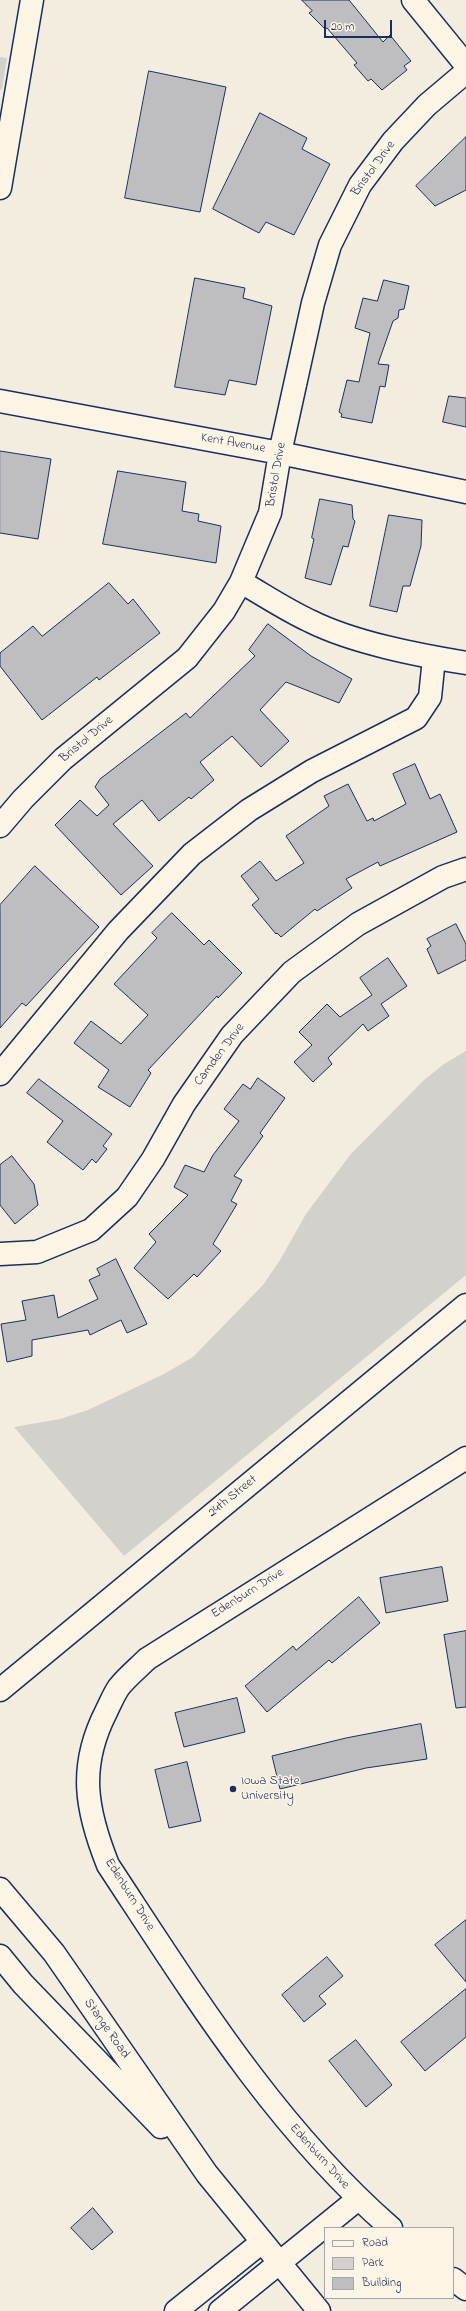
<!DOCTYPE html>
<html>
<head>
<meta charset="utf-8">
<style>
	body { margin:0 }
	#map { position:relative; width:466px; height:2311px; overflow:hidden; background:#f3ede0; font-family:"Indie Flower",sans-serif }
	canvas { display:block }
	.legend { position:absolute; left:324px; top:2227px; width:130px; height:72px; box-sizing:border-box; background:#fcf5e5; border:1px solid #a2a6af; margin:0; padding:5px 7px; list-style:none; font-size:12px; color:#1b2f5e }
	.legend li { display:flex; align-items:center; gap:8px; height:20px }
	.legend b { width:20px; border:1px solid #a2a6af }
	.scale { position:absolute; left:324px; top:20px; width:68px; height:18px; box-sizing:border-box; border:2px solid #1b2f5e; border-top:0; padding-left:5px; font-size:12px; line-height:14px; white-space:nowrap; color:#1b2f5e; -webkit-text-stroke:3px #fcf5e5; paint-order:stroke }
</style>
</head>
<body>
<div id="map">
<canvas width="466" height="2311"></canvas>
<ul class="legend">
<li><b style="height:5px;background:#fcf5e5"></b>Road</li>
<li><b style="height:11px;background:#d3d1cc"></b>Park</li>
<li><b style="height:11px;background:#bebec0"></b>Building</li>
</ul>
<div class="scale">20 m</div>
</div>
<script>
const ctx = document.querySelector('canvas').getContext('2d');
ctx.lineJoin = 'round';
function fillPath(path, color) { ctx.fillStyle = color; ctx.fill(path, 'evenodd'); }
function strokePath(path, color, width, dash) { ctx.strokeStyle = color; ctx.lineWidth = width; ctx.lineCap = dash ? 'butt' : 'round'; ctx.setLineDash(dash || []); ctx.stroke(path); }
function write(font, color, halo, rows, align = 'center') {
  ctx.font = font + ' "Indie Flower",sans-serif'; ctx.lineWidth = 3; ctx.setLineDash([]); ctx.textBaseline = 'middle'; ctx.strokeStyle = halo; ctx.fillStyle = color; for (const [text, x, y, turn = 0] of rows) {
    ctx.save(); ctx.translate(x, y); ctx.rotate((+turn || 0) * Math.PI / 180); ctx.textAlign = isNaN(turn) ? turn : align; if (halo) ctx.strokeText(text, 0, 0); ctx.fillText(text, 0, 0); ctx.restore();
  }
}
fillPath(new Path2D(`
	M 0,57 L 7,58 L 2,90 L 0,89 Z
	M 466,1051 L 466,1275 L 124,1556 L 14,1427 L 60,1419 L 88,1410 L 164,1374 L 193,1357 L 263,1285 L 280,1260 L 306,1214 L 350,1155 L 424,1080 L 444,1064 Z`), '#d3d1cc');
const building = new Path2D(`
	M 302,0 L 349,0 L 383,42 L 390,35 L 411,61 L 404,66 L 407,70 L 382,90 L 371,79 L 368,81 L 354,65 L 357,63 L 327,28 L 325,29 L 309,13 L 312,11 Z
	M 149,71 L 226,87 L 200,212 L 125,198 Z
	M 260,113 L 307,138 L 302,149 L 330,164 L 294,235 L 266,222 L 259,233 L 213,209 Z
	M 466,137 L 466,190 L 435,206 L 416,186 Z
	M 195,278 L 245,288 L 243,298 L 272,306 L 256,385 L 229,380 L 225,395 L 175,387 Z
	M 384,280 L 409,286 L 404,309 L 399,310 L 398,318 L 393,321 L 378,364 L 389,365 L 385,387 L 380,386 L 372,423 L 341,417 L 342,414 L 339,412 L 347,380 L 359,382 L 370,333 L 355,328 L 363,298 L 377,301 Z
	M 449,396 L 466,398 L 466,427 L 443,422 Z
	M 0,451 L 51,459 L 38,539 L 0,533 Z
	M 118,471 L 186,482 L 182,511 L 199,514 L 198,521 L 221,526 L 216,563 L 103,544 Z
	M 320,499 L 352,505 L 353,519 L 355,521 L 348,547 L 343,546 L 331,585 L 305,578 L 314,539 L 312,538 Z
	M 389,515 L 422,520 L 421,546 L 410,586 L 403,586 L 397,612 L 370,606 Z
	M 109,583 L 128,604 L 133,599 L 160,633 L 99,680 L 97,677 L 42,720 L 0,666 L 0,653 L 33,626 L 42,636 Z
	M 268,624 L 311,656 L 352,679 L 339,703 L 286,682 L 260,710 L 289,741 L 261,767 L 232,736 L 200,762 L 214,780 L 191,799 L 189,797 L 159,821 L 142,800 L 113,824 L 153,866 L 121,895 L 55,825 L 80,800 L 97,816 L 109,805 L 95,787 L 100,779 L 186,713 L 190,718 L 255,656 L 249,650 Z
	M 415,764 L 430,799 L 440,794 L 457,832 L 380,866 L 378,862 L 346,879 L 352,888 L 317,911 L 315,909 L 281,937 L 277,933 L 276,934 L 252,905 L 259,899 L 241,876 L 260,861 L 276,881 L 304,863 L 286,836 L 329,806 L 324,796 L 348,784 L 367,821 L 373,818 L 374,821 L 406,804 L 393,774 Z
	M 35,866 L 99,927 L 26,1006 L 22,1003 L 0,1028 L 0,905 Z
	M 172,913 L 204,945 L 209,940 L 242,973 L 218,998 L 217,996 L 148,1070 L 151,1073 L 130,1107 L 98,1087 L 109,1070 L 74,1043 L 91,1021 L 121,1044 L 148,1015 L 114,984 L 157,938 L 152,933 Z
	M 456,924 L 466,944 L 466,960 L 438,974 L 427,949 L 431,946 L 427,939 Z
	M 388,958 L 407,986 L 381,1004 L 389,1016 L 368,1031 L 363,1024 L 328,1058 L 332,1064 L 313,1082 L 294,1062 L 312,1045 L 299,1032 L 327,1004 L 340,1017 L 372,995 L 360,978 Z
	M 258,1078 L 285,1098 L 260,1133 L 263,1136 L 234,1176 L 242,1180 L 231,1201 L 237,1204 L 213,1244 L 221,1251 L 197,1277 L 194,1274 L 168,1299 L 134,1268 L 156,1242 L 149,1234 L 188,1195 L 174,1187 L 185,1165 L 204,1172 L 213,1155 L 239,1121 L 224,1109 L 243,1084 L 250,1089 Z
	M 39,1079 L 112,1134 L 103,1146 L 107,1149 L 96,1163 L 92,1159 L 83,1170 L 47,1142 L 63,1121 L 27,1093 Z
	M 12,1156 L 34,1184 L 38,1205 L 15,1224 L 0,1205 L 0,1165 Z
	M 116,1259 L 147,1324 L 127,1333 L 121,1320 L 90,1335 L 88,1330 L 32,1340 L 32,1356 L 7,1362 L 1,1324 L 26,1320 L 22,1301 L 54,1295 L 58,1318 L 98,1299 L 89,1280 L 100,1275 L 97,1269 Z
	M 442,1567 L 448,1601 L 386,1613 L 380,1578 Z
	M 359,1597 L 380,1623 L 332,1663 L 329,1660 L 267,1712 L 245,1686 L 293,1646 L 296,1650 Z
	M 466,1631 L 466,1707 L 456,1708 L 444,1635 Z
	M 237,1698 L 245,1732 L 184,1747 L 175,1713 Z
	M 421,1724 L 427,1759 L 366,1768 L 280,1789 L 272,1756 L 346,1738 Z
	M 187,1762 L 201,1821 L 169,1828 L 155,1770 Z
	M 466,1920 L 466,1982 L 435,1945 Z
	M 327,1957 L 343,1976 L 319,1996 L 326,2004 L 304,2022 L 282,1995 Z
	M 466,1989 L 466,2037 L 425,2071 L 401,2042 Z
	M 356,2040 L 392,2085 L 366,2107 L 329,2061 Z
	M 93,2208 L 113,2232 L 92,2250 L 71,2228 Z`);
fillPath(building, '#bebec0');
strokePath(building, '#1b2f5e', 1);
const minor = new Path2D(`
	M 413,0 L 466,65
	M 0,188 L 32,0
	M 0,401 L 280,453 L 466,492
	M 241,582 C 264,595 286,610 310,621 C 354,643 418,655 466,663
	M 0,826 L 23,799 L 63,759 L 187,658 L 224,611 L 241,582 L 270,513 L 280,453 L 313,303 L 330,245 L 360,185 L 393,141 L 427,105 L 466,72
	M 0,1074 L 118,931 L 192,854 L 249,810 L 312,771 L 416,718 L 430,697 L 434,658
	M 0,1254 L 37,1252 L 91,1230 L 127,1197 L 153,1159 L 184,1104 L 232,1035 L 292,972 L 358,924 L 443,877 L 466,869
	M 391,2228 C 274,2126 193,1994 108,1865 C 86,1810 78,1767 106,1712 C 110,1704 114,1694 119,1687 C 127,1677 138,1668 147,1659 L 466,1458
	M 453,2279 L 466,2289
	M 176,2311 L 262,2242
	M 220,2311 L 358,2199`);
const major = new Path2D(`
	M 0,1690 L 466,1305
	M 0,1889 L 54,1953 L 207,2174 L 319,2311
	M 0,1956 L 23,1984 L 161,2127`);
strokePath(minor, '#1b2f5e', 25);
strokePath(major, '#1b2f5e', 25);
strokePath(minor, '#fcf5e5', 22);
strokePath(major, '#fcf5e5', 22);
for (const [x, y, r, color] of [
	[233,1789,4,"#1b2f5e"]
]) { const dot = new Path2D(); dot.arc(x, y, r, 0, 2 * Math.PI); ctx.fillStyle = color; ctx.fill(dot); strokePath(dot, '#fcf5e5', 1.5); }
write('13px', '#1b2f5e', '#fcf5e5', [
	["Bristol Drive",374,169,-54],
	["Kent Avenue",233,444,10],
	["Bristol Drive",277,475,-80],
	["Bristol Drive",87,740,-40],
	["Camden Drive",220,1055,-53],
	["24th Street",233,1497,-39],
	["Edenburn Drive",248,1594,-32],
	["Edenburn Drive",129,1895,58],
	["Stange Road",106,2029,55],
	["Edenburn Drive",319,2157,48]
]);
write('13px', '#1b2f5e', '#fcf5e5', [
	["Iowa State",241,1782],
	["University",241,1797]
], 'left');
</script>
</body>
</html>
